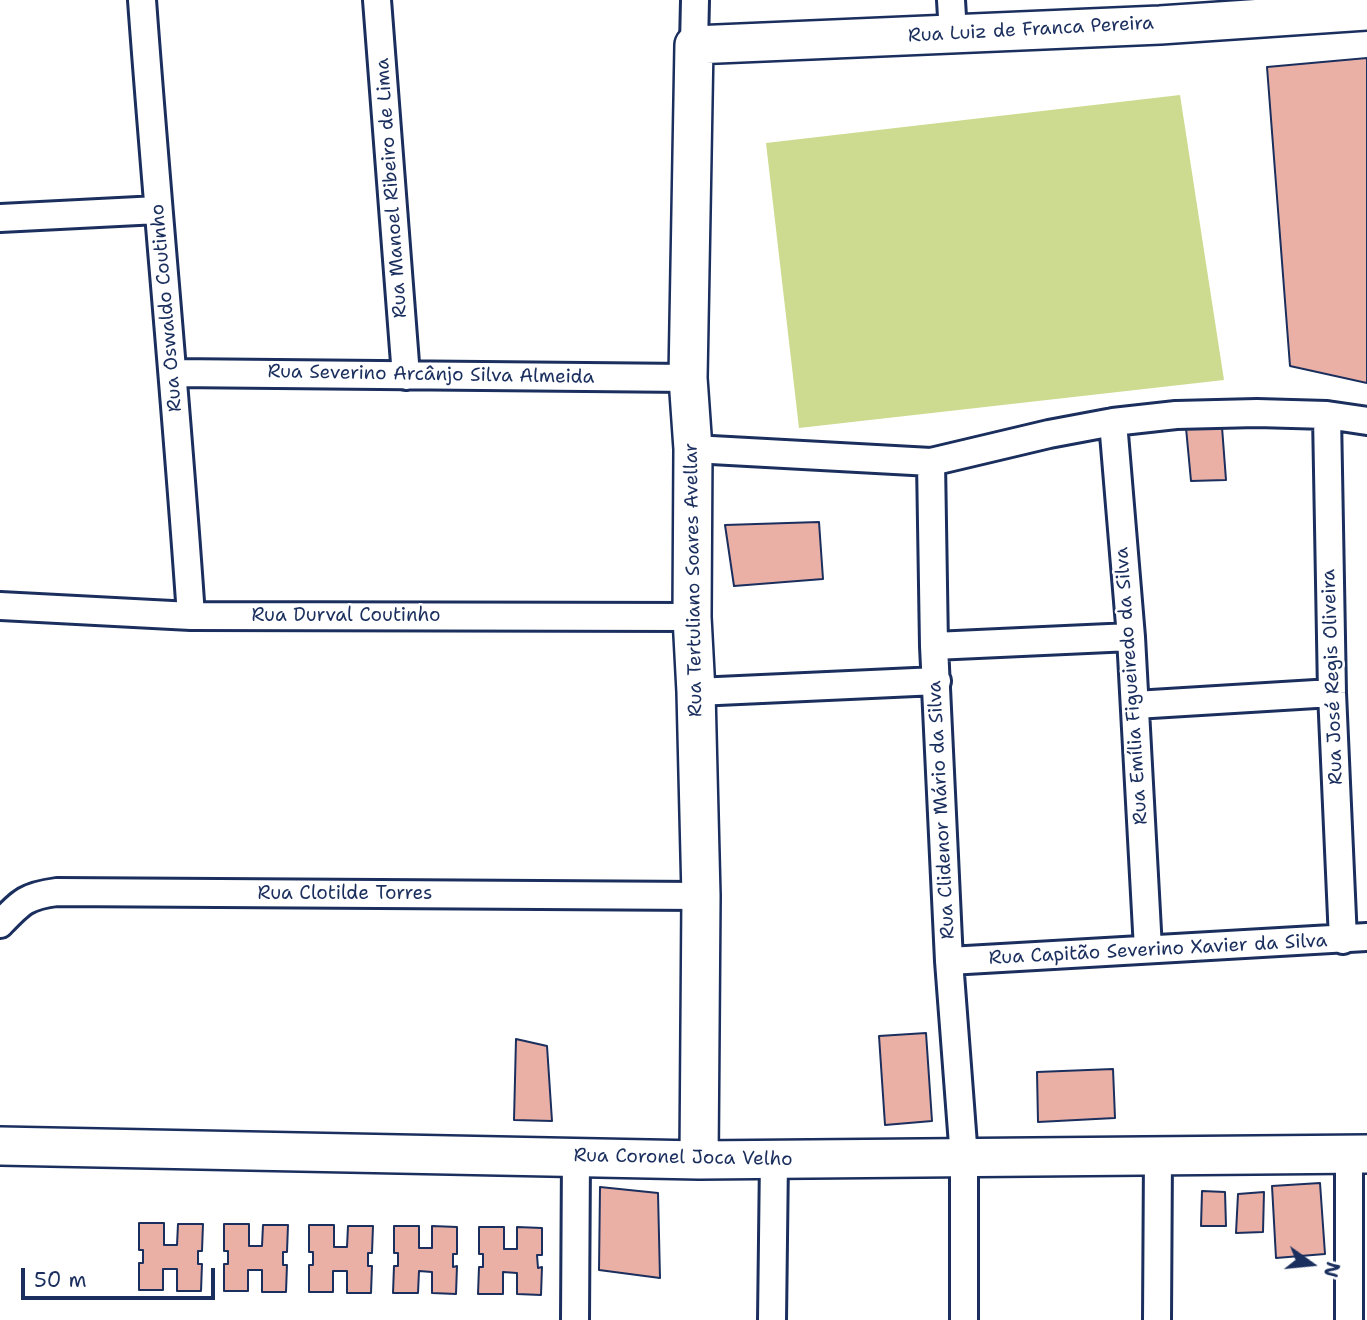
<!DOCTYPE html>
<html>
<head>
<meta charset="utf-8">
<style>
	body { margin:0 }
	#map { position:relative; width:1367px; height:1320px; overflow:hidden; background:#fff; font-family:"Shantell Sans",sans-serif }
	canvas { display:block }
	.north { position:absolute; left:1276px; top:1229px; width:70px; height:70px; -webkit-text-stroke:5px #fff; paint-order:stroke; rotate:105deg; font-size:19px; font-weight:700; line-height:28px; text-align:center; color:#1b2f5e }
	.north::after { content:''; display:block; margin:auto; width:24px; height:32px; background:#1b2f5e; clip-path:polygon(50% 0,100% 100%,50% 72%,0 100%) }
	.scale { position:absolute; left:21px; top:1268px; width:194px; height:32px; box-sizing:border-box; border:4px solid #1b2f5e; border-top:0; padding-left:9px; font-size:21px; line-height:24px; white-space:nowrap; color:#1b2f5e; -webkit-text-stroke:5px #fff; paint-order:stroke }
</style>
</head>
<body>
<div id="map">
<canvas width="1367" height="1320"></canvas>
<div class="north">N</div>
<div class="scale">50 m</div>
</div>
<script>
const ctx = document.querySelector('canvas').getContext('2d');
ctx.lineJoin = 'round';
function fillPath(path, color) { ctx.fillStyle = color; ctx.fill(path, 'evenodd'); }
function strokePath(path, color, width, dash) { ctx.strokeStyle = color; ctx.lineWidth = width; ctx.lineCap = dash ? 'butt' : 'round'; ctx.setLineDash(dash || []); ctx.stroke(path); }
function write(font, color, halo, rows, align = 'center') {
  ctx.font = font + ' "Shantell Sans",sans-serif'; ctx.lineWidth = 5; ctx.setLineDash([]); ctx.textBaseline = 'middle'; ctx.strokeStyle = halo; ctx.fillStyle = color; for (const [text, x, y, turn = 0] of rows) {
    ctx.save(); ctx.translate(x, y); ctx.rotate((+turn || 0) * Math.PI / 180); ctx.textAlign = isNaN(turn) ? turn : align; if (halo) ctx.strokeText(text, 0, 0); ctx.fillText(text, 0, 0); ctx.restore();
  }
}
fillPath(new Path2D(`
	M 1180,95 L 1224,380 L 799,428 L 766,143 Z`), '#ccdb8f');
const building = new Path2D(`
	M 1367,58 L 1367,383 L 1290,366 L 1267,67 Z
	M 1222,427 L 1226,480 L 1191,481 L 1186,428 Z
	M 819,522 L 823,579 L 734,586 L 725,525 Z
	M 926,1033 L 932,1121 L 885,1125 L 879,1036 Z
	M 516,1039 L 547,1046 L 552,1121 L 514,1120 Z
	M 1113,1069 L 1115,1118 L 1038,1122 L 1037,1072 Z
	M 1320,1183 L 1325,1254 L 1276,1258 L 1272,1186 Z
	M 600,1187 L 658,1193 L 660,1278 L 599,1270 Z
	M 1202,1191 L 1225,1192 L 1226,1226 L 1201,1226 Z
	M 1264,1192 L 1263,1232 L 1236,1233 L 1238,1194 Z
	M 139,1223 L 164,1223 L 164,1245 L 177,1245 L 178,1224 L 203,1224 L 202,1251 L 198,1251 L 198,1264 L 202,1264 L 201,1291 L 177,1291 L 177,1269 L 163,1269 L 163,1290 L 139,1290 L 139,1263 L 143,1263 L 143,1250 L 139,1250 Z
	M 224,1224 L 249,1224 L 249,1246 L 262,1246 L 263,1225 L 288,1225 L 287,1252 L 283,1252 L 283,1265 L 287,1265 L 286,1292 L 262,1292 L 262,1270 L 248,1270 L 248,1291 L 224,1291 L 224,1264 L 228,1264 L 228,1251 L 224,1251 Z
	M 309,1225 L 334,1225 L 334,1247 L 347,1247 L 348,1226 L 373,1226 L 372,1253 L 368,1253 L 368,1266 L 372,1266 L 371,1293 L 347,1293 L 347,1271 L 333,1271 L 333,1292 L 309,1292 L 309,1265 L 313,1265 L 313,1252 L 309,1252 Z
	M 394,1226 L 419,1226 L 419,1248 L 432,1248 L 432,1226 L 457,1227 L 457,1254 L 453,1254 L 453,1267 L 457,1266 L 456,1294 L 432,1293 L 432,1272 L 419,1271 L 418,1293 L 393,1293 L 394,1266 L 398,1266 L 398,1253 L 394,1253 Z
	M 479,1227 L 504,1227 L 504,1249 L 517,1249 L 517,1227 L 542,1228 L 542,1255 L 537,1255 L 538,1268 L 542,1267 L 541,1295 L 517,1294 L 517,1273 L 503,1272 L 503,1294 L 478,1294 L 479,1267 L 483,1267 L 483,1254 L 479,1254 Z`);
fillPath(building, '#eab0a5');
strokePath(building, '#1b2f5e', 2);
const street = new Path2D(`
	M 142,0 C 157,205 177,410 191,616
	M 377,0 L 406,376
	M 951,0 L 953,34
	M 694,45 L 695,0
	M 0,218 L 158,210
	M 174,373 L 688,378
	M 1327,415 L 1332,693 L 1343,940
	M 1113,422 L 1131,637 L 1148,949
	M 693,449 L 931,462 L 1049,434 L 1113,422 L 1176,415 L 1257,413 L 1327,415 L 1367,421
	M 931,462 L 934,646 L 949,961 L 964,1158 L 964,1320
	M 0,606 L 191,616 L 692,617
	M 934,646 L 1131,637
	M 696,692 L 937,681
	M 1135,705 L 1332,693
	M 0,924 C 21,902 26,896 57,892 L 701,896
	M 949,961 L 1367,937
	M 1349,1154 L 1349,1320
	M 575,1320 L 576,1157
	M 772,1320 L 774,1159
	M 1157,1320 L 1158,1155`);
const secondary = new Path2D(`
	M 0,1146 L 699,1160 L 1367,1154
	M 699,1160 L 701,896 L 696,692 L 692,617 L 693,449 L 688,378 L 694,45 L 1160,25 L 1367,11`);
strokePath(street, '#1b2f5e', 32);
strokePath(secondary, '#1b2f5e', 42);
strokePath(street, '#fff', 26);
strokePath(secondary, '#fff', 37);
write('19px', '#1b2f5e', '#fff', [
	["Rua Luiz de Franca Pereira",1031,30,-3],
	["Rua Manoel Ribeiro de Lima",392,188,-94],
	["Rua Oswaldo Coutinho",167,308,-95],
	["Rua Severino Arcânjo Silva Almeida",431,375,1],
	["Rua Tertuliano Soares Avellar",694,580,-91],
	["Rua Durval Coutinho",346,616],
	["Rua José Regis Oliveira",1333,677,-92],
	["Rua Emília Figueiredo da Silva",1132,686,-94],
	["Rua Clidenor Mário da Silva",942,810,-93],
	["Rua Clotilde Torres",345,894],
	["Rua Capitão Severino Xavier da Silva",1158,950,-3],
	["Rua Coronel Joca Velho",683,1158,1]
]);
</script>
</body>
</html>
